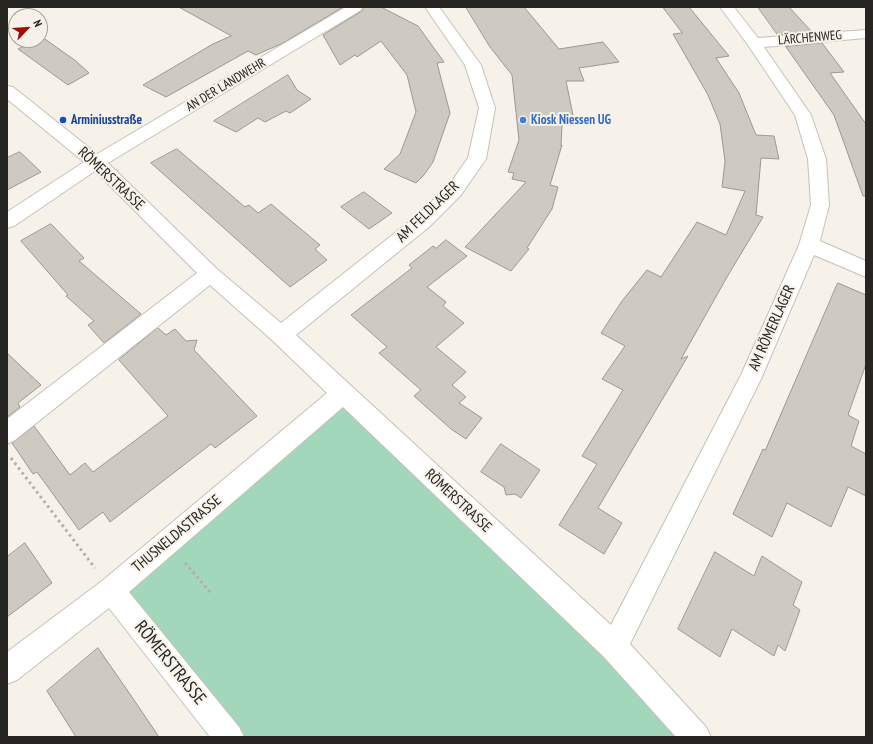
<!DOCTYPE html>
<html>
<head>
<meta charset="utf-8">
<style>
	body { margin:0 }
	#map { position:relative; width:873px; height:744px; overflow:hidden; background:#f6f2ea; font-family:"PT Sans Narrow",sans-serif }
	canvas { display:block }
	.frame { position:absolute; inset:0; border:8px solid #262522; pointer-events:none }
	.north { position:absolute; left:8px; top:8px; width:40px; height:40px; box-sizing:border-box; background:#f6f2ea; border:1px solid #a3a09a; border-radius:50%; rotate:65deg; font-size:11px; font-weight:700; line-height:16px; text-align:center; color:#262522 }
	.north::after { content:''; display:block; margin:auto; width:14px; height:18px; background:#a40e08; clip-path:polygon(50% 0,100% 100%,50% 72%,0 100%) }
</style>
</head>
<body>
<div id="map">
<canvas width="873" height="744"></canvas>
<div class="frame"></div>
<div class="north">N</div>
</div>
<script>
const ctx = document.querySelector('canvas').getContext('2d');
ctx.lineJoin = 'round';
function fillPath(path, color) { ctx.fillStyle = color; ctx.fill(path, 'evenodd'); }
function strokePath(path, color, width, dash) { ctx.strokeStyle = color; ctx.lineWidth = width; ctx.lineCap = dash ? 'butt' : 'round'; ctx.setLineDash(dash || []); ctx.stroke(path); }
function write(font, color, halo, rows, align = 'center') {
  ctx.font = font + ' "PT Sans Narrow",sans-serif'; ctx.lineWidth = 4; ctx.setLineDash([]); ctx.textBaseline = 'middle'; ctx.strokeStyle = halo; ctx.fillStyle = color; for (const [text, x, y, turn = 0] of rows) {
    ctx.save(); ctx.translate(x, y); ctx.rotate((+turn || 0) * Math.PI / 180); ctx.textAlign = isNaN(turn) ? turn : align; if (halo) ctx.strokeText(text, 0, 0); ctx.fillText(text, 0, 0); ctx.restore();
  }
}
fillPath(new Path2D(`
	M 343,393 L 696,737 L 229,737 L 111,590 Z`), '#a2d7bc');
const building = new Path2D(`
	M 179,7 L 343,7 L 283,43 L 256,55 L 248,51 L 166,97 L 143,85 L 213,44 L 231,36 Z
	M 364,7 L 381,7 L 418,26 L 444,62 L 437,63 L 450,113 L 433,162 L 424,175 L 416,183 L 384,169 L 400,154 L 416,112 L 407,75 L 381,41 L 357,57 L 355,55 L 340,65 L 323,35 L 362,11 Z
	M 466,7 L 524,7 L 559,49 L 603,42 L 619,62 L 579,68 L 584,81 L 566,81 L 575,125 L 562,125 L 561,146 L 562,145 L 550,185 L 558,187 L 552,209 L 527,248 L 529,249 L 511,271 L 465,247 L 526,182 L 512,179 L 514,173 L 508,172 L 519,140 L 512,75 L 490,47 Z
	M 663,7 L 689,7 L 729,56 L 716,58 L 739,93 L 756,135 L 774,136 L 779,159 L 761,158 L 756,215 L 763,217 L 727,277 L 681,359 L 688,356 L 598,508 L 622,523 L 604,554 L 559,525 L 597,464 L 582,456 L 623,390 L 602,379 L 625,346 L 601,333 L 622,301 L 647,270 L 661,277 L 697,222 L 726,235 L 745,191 L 722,187 L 725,161 L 720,124 L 708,95 L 673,34 L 682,33 Z
	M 758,7 L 789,7 L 812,32 L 778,35 Z
	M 42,37 L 76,61 L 89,73 L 68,85 L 18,49 L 36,40 L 40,40 Z
	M 822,43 L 844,72 L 830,73 L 866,124 L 866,196 L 863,196 L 834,115 L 786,47 Z
	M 288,75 L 297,90 L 311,99 L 290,113 L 286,111 L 265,122 L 258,118 L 236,132 L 214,121 Z
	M 177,149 L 245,207 L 249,205 L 258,213 L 271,204 L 320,245 L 315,249 L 327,260 L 290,287 L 151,163 Z
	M 20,152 L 41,172 L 7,190 L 7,158 Z
	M 364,192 L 392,213 L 369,229 L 341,207 Z
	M 51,224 L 84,258 L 79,261 L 141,314 L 104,343 L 88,325 L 94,321 L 66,296 L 68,295 L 21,241 Z
	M 446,240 L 467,256 L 427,287 L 446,302 L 443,306 L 464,323 L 436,347 L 466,372 L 452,385 L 466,397 L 459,403 L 482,418 L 466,439 L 451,429 L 414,396 L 421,390 L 379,353 L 387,347 L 351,315 L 412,268 L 409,265 L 433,246 L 436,248 Z
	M 838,283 L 866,295 L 866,364 L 848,415 L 859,421 L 851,446 L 866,454 L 866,496 L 848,487 L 831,527 L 787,503 L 772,537 L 733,514 L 763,449 L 765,450 Z
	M 158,328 L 166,335 L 175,329 L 186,341 L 197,340 L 194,350 L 257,416 L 215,448 L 211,444 L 110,522 L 103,512 L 79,530 L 37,472 L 33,474 L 12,443 L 34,426 L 70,475 L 85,463 L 93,472 L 168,416 L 119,360 Z
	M 7,353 L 41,385 L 18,403 L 20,407 L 7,417 Z
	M 501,444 L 540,470 L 521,498 L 515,494 L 506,495 L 504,487 L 481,472 Z
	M 25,543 L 52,583 L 7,617 L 7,557 Z
	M 715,552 L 754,576 L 762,556 L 802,582 L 793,605 L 800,610 L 785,651 L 778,645 L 774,656 L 732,629 L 720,657 L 678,629 Z
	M 98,648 L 132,697 L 159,737 L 76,737 L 47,691 Z`);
fillPath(building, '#cecac2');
strokePath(building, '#9c9891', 1);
const street = new Path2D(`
	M 346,7 L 363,7 L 361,10 L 108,163 L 217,269 L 281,323 L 415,217 L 449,185 L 468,158 L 479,108 L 465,65 L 425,7 L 439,7 L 481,65 L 495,108 L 486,159 L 461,195 L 429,227 L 296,335 L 611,625 L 741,375 L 799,245 L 811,205 L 808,159 L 795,115 L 748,45 L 720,7 L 734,7 L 758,38 L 866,30 L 866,38 L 764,47 L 811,115 L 826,159 L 829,205 L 820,241 L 866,261 L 866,277 L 814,255 L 761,379 L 630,644 L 706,727 L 711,737 L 676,737 L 604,657 L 343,407 L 129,592 L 239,727 L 244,737 L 210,737 L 109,608 L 17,680 L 7,684 L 7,652 L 102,581 L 327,393 L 273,341 L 210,285 L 15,440 L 7,444 L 7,419 L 197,273 L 95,171 L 14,226 L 7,228 L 7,212 L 84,162 L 7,99 L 7,86 L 13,87 L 97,154 Z`);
strokePath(street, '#c5c1ba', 2);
strokePath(new Path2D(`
	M 11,458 L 95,568
	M 185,563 L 212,594`), '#b2afa9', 3, [2.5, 3.5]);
fillPath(street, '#fff');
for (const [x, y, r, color] of [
	[63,120,4,"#1a4fb4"],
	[523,120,4,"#3f7fe0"]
]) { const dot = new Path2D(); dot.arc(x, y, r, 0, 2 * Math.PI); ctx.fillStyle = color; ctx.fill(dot); strokePath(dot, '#f6f2ea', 1.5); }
write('13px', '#262522', '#f6f2ea', [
	["LÄRCHENWEG",810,38,-5],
	["AN DER LANDWEHR",226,85,-31]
]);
write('bold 13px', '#164399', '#f6f2ea', [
	["Arminiusstraße",71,120]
], 'left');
write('bold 13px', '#366cbe', '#f6f2ea', [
	["Kiosk Niessen UG",531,120]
], 'left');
write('15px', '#262522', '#f6f2ea', [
	["RÖMERSTRASSE",111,179,43],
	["AM FELDLAGER",428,212,-44],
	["AM RÖMERLAGER",772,328,-66],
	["RÖMERSTRASSE",458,501,43],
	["THUSNELDASTRASSE",177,534,-40]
]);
write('18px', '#262522', '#f6f2ea', [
	["RÖMERSTRASSE",170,663,51]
]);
</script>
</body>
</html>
